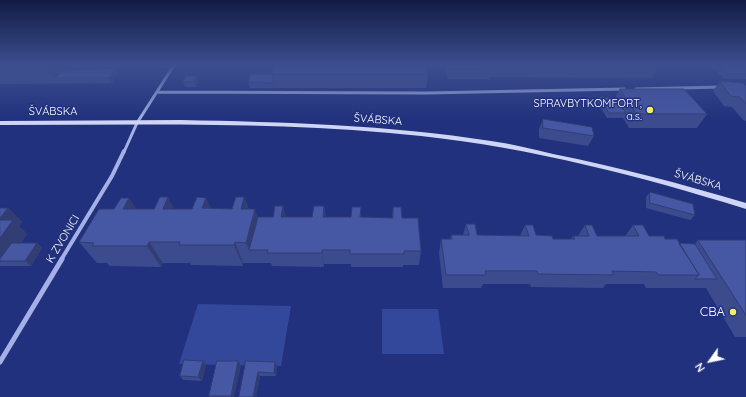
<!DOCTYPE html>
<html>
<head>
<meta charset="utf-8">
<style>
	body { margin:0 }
	#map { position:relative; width:746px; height:397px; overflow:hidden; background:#21317d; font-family:Quicksand,sans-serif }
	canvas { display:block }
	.north { position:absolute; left:690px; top:341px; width:40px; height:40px; -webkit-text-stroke:3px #21317d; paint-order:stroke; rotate:237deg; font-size:11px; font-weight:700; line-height:16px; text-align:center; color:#fff }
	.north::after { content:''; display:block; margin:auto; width:14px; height:18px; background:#fff; clip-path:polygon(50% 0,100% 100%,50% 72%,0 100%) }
</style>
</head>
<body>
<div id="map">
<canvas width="746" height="397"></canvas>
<div class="north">N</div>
</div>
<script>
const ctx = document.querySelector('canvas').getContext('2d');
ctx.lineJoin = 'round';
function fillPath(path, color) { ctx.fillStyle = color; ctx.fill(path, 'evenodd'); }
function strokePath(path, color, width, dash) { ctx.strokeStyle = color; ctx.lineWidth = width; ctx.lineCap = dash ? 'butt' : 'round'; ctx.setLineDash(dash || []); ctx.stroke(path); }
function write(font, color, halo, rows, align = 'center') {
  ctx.font = font + ' Quicksand,sans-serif'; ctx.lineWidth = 3; ctx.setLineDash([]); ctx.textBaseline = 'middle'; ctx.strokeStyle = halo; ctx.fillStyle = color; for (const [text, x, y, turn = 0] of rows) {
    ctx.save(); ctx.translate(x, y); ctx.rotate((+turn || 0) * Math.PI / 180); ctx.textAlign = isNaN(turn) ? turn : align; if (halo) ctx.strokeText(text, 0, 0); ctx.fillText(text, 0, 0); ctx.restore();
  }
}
fillPath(new Path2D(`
	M 198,304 L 291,306 L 281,366 L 179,364 Z
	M 382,309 L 438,309 L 444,354 L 382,354 Z`), '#34489b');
strokePath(new Path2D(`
	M 636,89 L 720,87
	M 157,92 L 426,93 L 624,89
	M 124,152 L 137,123 L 174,65`), '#a5b1e6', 3);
strokePath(new Path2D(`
	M 61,260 L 112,176 L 124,151`), '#a5b1e6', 4);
strokePath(new Path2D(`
	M 0,362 L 62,259`), '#a5b1e6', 5);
fillPath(new Path2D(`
	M 181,120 C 284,122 388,125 491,141 C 512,144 532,149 553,154 C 618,167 682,184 746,203 L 746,209 C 640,176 531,148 421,136 C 281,121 140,125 0,125 L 0,121 Z`), '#cfd5f5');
fillPath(new Path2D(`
	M 0,65 L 61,65 L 63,70 L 116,69 L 118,74 L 112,83 L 0,84 Z
	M 444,65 L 659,65 L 652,78 L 490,77 L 489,79 L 448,79 Z
	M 710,65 L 746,65 L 746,79 L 724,79 Z
	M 272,74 L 428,74 L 426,88 L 250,88 L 248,82 Z
	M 197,76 L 199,81 L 196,87 L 185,87 L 183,82 Z
	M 720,81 L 746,86 L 746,121 L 743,120 L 732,107 L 724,106 L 713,91 Z
	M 620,89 L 707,114 L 697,128 L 629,128 L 623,118 L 607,118 L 598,103 L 600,97 L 615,98 Z
	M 543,119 L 594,136 L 588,146 L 539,138 L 539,129 Z
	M 650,192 L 695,215 L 690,220 L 646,208 L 646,197 Z
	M 244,197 L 249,209 L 258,217 L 312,217 L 324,206 L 326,217 L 351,217 L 361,207 L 361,217 L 392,218 L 393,207 L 402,218 L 421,251 L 419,265 L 403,265 L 403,267 L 351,267 L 351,264 L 324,264 L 324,267 L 272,266 L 271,263 L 243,263 L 243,266 L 191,265 L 190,263 L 163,263 L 161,267 L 110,266 L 107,263 L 97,263 L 79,242 L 114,209 L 129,198 L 136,209 L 192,209 L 206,198 L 211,209 L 232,209 Z
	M 0,208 L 8,208 L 22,222 L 19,226 L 27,234 L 21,243 L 37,243 L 42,248 L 31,266 L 0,266 Z
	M 466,224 L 477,235 L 520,236 L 525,225 L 536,235 L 553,239 L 571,239 L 573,236 L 578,236 L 585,225 L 597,236 L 625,236 L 633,225 L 649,236 L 665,239 L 679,243 L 695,244 L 698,240 L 746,240 L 746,337 L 735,337 L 706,288 L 646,288 L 644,284 L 606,284 L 603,288 L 531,287 L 530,284 L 483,284 L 481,288 L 443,288 L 439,253 L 441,239 L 450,239 L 451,235 L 463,235 Z
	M 238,361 L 241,365 L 234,397 L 210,397 L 209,396 Z
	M 246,361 L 275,362 L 277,366 L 276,376 L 260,376 L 256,397 L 239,397 Z
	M 206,365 L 202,381 L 183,380 L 180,376 Z`), '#3c4b8d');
fillPath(new Path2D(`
	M 50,65 L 61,65 L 67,75 L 55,78 L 48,67 Z
	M 116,69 L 118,74 L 112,83 L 109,78 Z
	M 197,76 L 199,81 L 196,87 L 194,82 Z
	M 168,197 L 180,219 L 163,209 Z
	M 244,197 L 252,218 L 241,209 Z
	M 129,198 L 143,219 L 123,209 Z
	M 206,198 L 215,219 L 202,208 Z
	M 283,206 L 287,220 L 281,217 Z
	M 324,206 L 326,220 L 323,217 Z
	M 8,208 L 22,222 L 19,226 L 27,234 L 8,261 L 0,261 L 0,218 Z
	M 255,209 L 262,231 L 249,250 L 246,243 Z
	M 149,242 L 163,263 L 161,267 L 147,246 Z
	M 235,242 L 243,263 L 243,266 L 234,245 Z
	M 37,243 L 42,248 L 31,266 L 25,261 Z
	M 322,250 L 324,264 L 324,267 L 322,253 Z
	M 203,361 L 206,365 L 202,381 L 198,377 Z
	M 238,361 L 241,365 L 234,397 L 232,397 L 231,396 Z
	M 275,362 L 277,366 L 276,376 L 274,373 Z
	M 258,372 L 260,376 L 256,397 L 253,397 Z`), '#313d73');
const building = new Path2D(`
	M 0,65 L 50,65 L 48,67 L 0,67 Z
	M 273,65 L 426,65 L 428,74 L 272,74 Z
	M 448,65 L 496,65 L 497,68 L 491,68 L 492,70 L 449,69 Z
	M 719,65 L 746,65 L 746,74 L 728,74 Z
	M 116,69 L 109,78 L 55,78 L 63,70 Z
	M 251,74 L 272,74 L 274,83 L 248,82 Z
	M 186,76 L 197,76 L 194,82 L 183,82 Z
	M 720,81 L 743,83 L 746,86 L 746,104 L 740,97 L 731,96 Z
	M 620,89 L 684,89 L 707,114 L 637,114 Z
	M 600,97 L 615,98 L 626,113 L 609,113 Z
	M 543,119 L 592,127 L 594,136 L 543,128 Z
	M 650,192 L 693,204 L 695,215 L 650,203 Z
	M 160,197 L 168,197 L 163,209 L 192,209 L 197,197 L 206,198 L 202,208 L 232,209 L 236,197 L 244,197 L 241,209 L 255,209 L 246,243 L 235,242 L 234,245 L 179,245 L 180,242 L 149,242 L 147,246 L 92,246 L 94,243 L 79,242 L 99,209 L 114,209 L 121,198 L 129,198 L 123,209 L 154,209 Z
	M 275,206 L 283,206 L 281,217 L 312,217 L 314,206 L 324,206 L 323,217 L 351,217 L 352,207 L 361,207 L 360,217 L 393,218 L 393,207 L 401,207 L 402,218 L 418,218 L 421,251 L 404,251 L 404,254 L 350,254 L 350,250 L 322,250 L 322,253 L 267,253 L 268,250 L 249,250 L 258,217 L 273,217 Z
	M 0,208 L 8,208 L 0,218 Z
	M 0,220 L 13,220 L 0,238 Z
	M 466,224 L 475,224 L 477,235 L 529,236 L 525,225 L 533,225 L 536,235 L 552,236 L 553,239 L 575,239 L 573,236 L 589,236 L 585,225 L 592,225 L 597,236 L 639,236 L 633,225 L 643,225 L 649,236 L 664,236 L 665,239 L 677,239 L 699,275 L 658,275 L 656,272 L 612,271 L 614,275 L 538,274 L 537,271 L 485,271 L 486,275 L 446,275 L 441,239 L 452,239 L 451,235 L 469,235 Z
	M 698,240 L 746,240 L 746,315 Z
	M 12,243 L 37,243 L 25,261 L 0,261 L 0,259 Z
	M 679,243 L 695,244 L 717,279 L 695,279 L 699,275 Z
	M 184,360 L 203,361 L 198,377 L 180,376 Z
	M 217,361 L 238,361 L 231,396 L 209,396 Z
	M 246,361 L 275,362 L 274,373 L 258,372 L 253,397 L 239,397 Z`);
fillPath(building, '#4657a4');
strokePath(building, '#313d73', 1);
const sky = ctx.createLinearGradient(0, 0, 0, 121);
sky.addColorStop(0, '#121b45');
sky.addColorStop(0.54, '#3d4e8f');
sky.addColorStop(1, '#3d4e8f00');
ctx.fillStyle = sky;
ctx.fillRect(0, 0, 746, 121);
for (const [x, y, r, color] of [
	[650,110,4,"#f3ef66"],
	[733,312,4,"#f3ef66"]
]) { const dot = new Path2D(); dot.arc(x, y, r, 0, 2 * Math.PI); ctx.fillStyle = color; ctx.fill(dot); strokePath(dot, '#21317d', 1.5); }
write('11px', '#fff', '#21317d', [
	["SPRAVBYTKOMFORT,",642,104],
	["a.s.",642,117]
], 'right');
write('11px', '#fff', '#21317d', [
	["ŠVÁBSKA",53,112],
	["ŠVÁBSKA",378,120,4],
	["ŠVÁBSKA",698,180,16],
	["K ZVONICI",63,239,-59]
]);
write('13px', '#fff', '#21317d', [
	["CBA",725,312]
], 'right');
</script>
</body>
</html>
